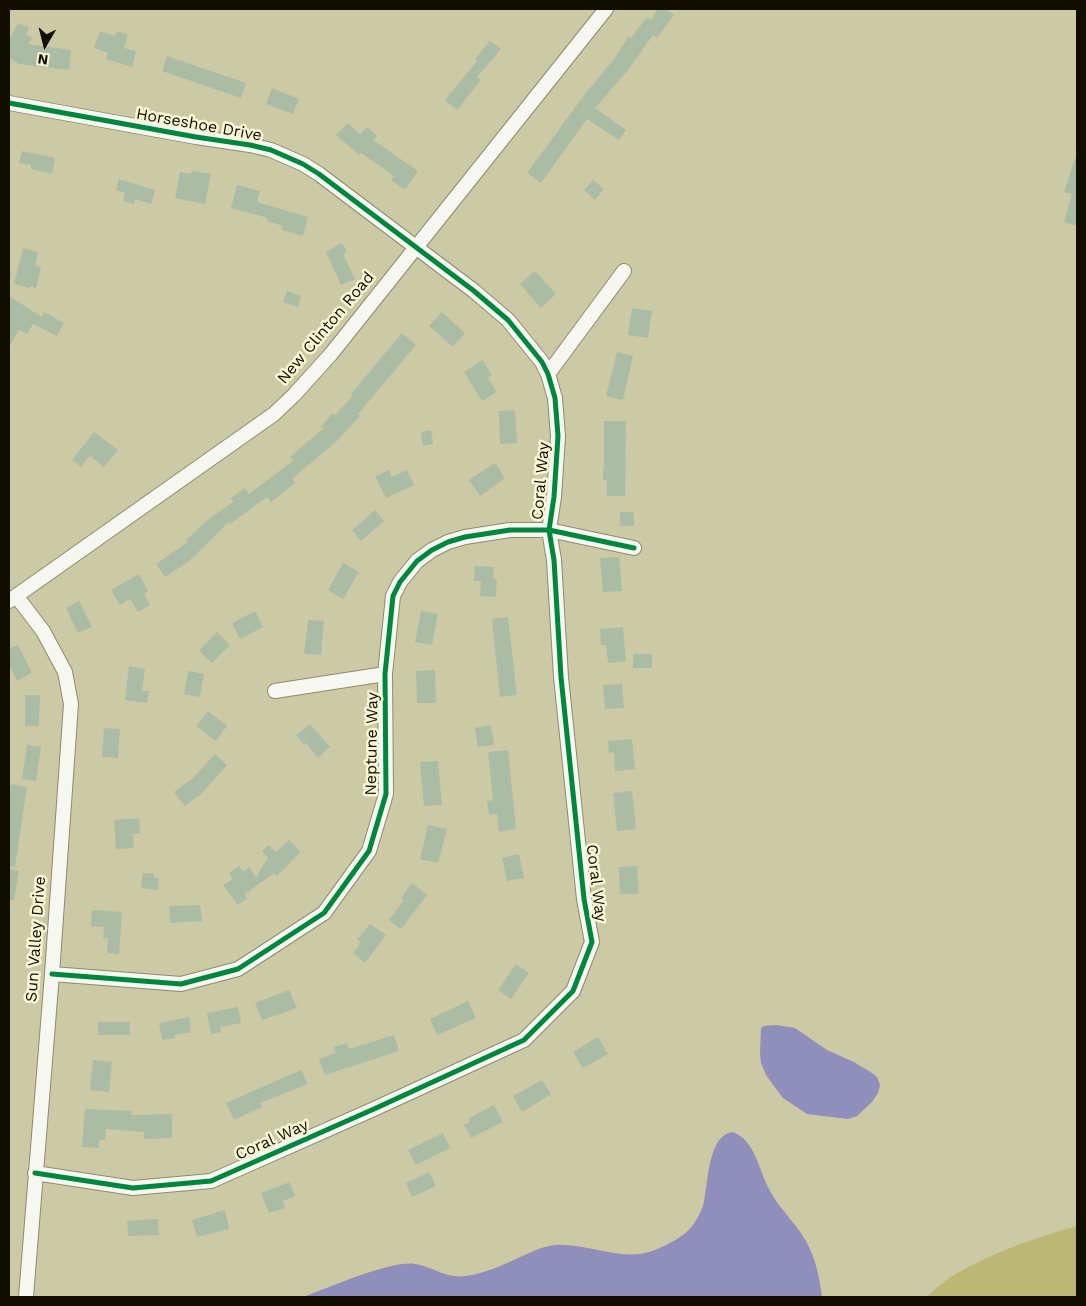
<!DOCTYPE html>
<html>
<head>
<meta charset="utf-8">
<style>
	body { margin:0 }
	#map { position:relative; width:1086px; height:1306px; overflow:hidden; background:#ccc9a5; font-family:"Work Sans",sans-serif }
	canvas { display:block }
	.frame { position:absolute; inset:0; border:10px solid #110e00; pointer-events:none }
	.north { position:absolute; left:20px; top:20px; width:50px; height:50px; -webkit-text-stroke:4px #f9f6d6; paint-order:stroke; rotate:188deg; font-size:14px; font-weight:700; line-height:20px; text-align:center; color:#110e00 }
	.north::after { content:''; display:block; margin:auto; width:18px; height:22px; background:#110e00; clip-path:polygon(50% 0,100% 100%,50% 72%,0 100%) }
</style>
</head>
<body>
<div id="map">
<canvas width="1086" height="1306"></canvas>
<div class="frame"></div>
<div class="north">N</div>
</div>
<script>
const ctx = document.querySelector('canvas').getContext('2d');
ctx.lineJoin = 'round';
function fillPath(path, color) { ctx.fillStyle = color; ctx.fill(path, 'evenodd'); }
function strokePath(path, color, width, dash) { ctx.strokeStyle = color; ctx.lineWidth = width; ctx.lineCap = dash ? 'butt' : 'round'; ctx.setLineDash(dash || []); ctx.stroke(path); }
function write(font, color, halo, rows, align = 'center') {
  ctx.font = font + ' "Work Sans",sans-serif'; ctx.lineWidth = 5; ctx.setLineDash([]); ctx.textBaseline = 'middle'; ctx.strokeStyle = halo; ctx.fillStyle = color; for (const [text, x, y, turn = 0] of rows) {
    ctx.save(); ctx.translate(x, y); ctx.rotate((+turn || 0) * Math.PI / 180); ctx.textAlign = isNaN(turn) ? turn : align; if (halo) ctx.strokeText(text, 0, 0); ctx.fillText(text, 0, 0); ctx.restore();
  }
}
fillPath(new Path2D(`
	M 1077,1226 L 1077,1297 L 927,1297 C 957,1263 1034,1238 1077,1226 Z`), '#bdb775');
fillPath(new Path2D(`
	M 776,1025 L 795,1028 L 827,1050 L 854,1062 L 872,1073 L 877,1077 L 880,1085 L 878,1093 L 872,1102 L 857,1116 L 848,1119 L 807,1114 L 783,1098 L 766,1075 L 761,1063 L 760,1053 L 761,1028 L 764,1026 Z
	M 732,1132 C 755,1139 759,1171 769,1189 C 780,1211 800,1226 810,1249 C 817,1265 820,1281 822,1297 L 303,1297 C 328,1288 392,1260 415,1264 C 433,1267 447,1279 466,1276 C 482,1274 501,1266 516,1259 C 530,1253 539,1247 555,1245 C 588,1243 623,1263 655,1250 C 669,1244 684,1237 693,1225 C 697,1219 703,1209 704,1201 C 708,1183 708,1136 732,1132 Z`), '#908eba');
fillPath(new Path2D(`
	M 658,9 L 665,9 L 674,15 L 657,38 L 653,35 L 628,70 L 595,108 L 626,130 L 619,140 L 587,119 L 541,183 L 527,173 L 585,94 L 614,59 L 629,36 L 631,38 L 647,17 L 651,20 Z
	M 18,23 L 29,28 L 26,34 L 32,38 L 28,44 L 71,50 L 69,70 L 19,64 L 9,58 L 9,40 Z
	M 100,31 L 115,36 L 117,31 L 128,35 L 124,48 L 136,51 L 132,67 L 106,59 L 108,53 L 94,48 Z
	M 490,41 L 501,49 L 477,77 L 481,80 L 457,110 L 445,100 L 477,61 L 475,59 Z
	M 167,56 L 246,83 L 241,98 L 162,71 Z
	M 272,88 L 299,99 L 293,114 L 266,104 Z
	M 348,123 L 360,134 L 367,127 L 377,136 L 373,140 L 418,171 L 405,190 L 391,180 L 394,176 L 361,153 L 359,155 L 336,135 Z
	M 22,151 L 55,158 L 52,174 L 31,169 L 31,165 L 19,163 Z
	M 1075,158 L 1077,158 L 1077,226 L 1064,222 L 1072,194 L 1064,192 Z
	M 192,171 L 211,174 L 205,204 L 175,198 L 180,172 L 191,174 Z
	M 119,179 L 155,190 L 151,204 L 135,199 L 134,204 L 123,201 L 125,193 L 116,190 Z
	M 593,180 L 604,189 L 595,200 L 584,190 Z
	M 237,185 L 260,191 L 257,202 L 308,217 L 303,236 L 282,230 L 283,226 L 267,221 L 268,218 L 231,208 Z
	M 342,243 L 347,252 L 343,254 L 355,279 L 341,285 L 326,252 Z
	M 23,248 L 38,252 L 35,266 L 41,267 L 36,288 L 30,286 L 30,288 L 14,284 Z
	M 535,271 L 556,294 L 541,308 L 520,284 Z
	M 287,291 L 301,296 L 298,307 L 283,302 Z
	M 9,296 L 42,317 L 44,312 L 64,323 L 57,336 L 33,324 L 27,334 L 19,330 L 9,347 Z
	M 632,308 L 652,311 L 648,338 L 628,335 Z
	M 442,312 L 465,333 L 453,347 L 429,326 Z
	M 402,333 L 416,345 L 358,414 L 360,416 L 338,440 L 292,479 L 295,483 L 271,502 L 267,497 L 230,524 L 229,522 L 189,561 L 165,577 L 156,564 L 188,542 L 186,540 L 210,518 L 233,502 L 231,498 L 245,488 L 249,494 L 294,460 L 290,457 L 324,428 L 321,426 L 333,413 L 335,415 L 353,396 L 351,394 Z
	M 617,352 L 633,356 L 623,400 L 606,396 Z
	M 482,360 L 492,375 L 488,378 L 497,392 L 482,401 L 464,372 Z
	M 515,410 L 517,443 L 500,444 L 499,411 Z
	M 604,421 L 626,421 L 625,496 L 607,496 L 607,480 L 603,480 L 603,470 L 604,470 Z
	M 431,430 L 433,444 L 423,446 L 421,432 Z
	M 94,432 L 118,450 L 104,467 L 90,456 L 81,467 L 72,460 Z
	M 495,463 L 505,478 L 480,496 L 469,480 Z
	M 389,470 L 392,477 L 407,470 L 414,485 L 386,498 L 375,476 Z
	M 375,510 L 384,521 L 361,541 L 352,530 Z
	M 620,512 L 634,512 L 634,526 L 620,526 Z
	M 619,557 L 622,591 L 603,592 L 600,558 Z
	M 343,563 L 359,572 L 343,599 L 328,590 Z
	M 475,566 L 494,567 L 493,579 L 497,579 L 496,597 L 480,596 L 481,581 L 474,581 Z
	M 139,574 L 148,591 L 144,594 L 150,605 L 138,612 L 130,599 L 120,605 L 111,590 Z
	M 79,601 L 92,627 L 78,633 L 66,608 Z
	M 255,611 L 263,627 L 240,639 L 232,623 Z
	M 421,611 L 438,614 L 432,645 L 415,642 Z
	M 508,617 L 517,695 L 500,697 L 492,619 Z
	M 308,620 L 324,621 L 321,655 L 304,654 Z
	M 623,627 L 626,661 L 608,663 L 606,645 L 601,645 L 600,629 Z
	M 217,632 L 230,645 L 212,663 L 199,651 Z
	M 18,645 L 32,673 L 17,681 L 9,665 L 9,649 Z
	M 633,654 L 652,654 L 652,668 L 633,668 Z
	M 129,666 L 145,669 L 142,691 L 149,691 L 147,703 L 125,700 Z
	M 435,670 L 436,703 L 417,703 L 416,671 Z
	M 188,671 L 204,674 L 200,697 L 184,694 Z
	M 622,684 L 624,708 L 605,709 L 603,685 Z
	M 25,695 L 40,695 L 39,726 L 25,726 Z
	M 208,711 L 227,726 L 216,741 L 196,726 Z
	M 310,724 L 330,747 L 318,758 L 306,743 L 304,745 L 296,735 Z
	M 491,725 L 494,745 L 478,747 L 475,728 Z
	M 104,728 L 120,729 L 118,758 L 102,757 Z
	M 632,739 L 635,769 L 615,771 L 614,752 L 609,753 L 608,741 Z
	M 27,745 L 41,747 L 36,781 L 22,779 Z
	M 508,750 L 516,829 L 499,832 L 497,814 L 489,815 L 487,801 L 493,800 L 488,752 Z
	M 215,754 L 227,765 L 201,794 L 185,806 L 174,792 L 193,778 Z
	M 438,761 L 442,805 L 424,806 L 420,762 Z
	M 11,784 L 27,787 L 15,867 L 9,866 L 9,797 Z
	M 632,791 L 636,829 L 617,831 L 613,793 Z
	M 139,818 L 140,833 L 133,834 L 134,848 L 116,849 L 114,820 Z
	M 428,825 L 447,829 L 438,863 L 420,859 Z
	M 289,840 L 300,852 L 277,876 L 274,873 L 245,894 L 247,898 L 238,905 L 223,885 L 233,879 L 229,873 L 239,866 L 243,872 L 249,867 L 256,877 L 268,858 L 262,851 L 269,845 L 276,852 Z
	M 519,854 L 524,878 L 507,881 L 502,858 Z
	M 637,866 L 639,894 L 620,894 L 619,867 Z
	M 9,869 L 19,871 L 14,900 L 9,900 Z
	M 143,873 L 154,874 L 154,877 L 159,878 L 158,890 L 141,888 Z
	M 412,883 L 427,895 L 401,929 L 389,920 L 404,900 L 401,898 Z
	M 200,905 L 202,921 L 170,923 L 169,906 Z
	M 92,910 L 122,912 L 119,954 L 107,953 L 108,938 L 103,938 L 104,927 L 91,926 Z
	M 370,924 L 386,935 L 365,963 L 353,953 L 361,942 L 357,940 Z
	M 516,964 L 529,973 L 511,999 L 498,990 Z
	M 289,990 L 297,1008 L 262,1020 L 255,1003 Z
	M 468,1001 L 476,1018 L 437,1035 L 430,1019 Z
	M 238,1007 L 241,1023 L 220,1027 L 221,1032 L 211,1034 L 207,1013 Z
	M 189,1017 L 191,1032 L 175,1035 L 175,1038 L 162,1040 L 159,1023 Z
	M 98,1022 L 130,1022 L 130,1035 L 98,1035 Z
	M 394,1035 L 399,1051 L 325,1075 L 319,1059 L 336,1053 L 334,1047 L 347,1043 L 349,1049 Z
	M 598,1037 L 608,1054 L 583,1068 L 573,1052 Z
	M 93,1060 L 112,1062 L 109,1092 L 90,1090 Z
	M 301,1070 L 308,1084 L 260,1103 L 262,1107 L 234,1120 L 226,1103 Z
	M 542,1080 L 551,1094 L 522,1112 L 513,1096 Z
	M 494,1105 L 503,1122 L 471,1138 L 464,1125 L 470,1122 L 468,1119 Z
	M 85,1109 L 132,1111 L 131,1115 L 172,1114 L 172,1138 L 144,1139 L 144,1132 L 106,1129 L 105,1140 L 99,1140 L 99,1148 L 82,1147 Z
	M 443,1133 L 450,1148 L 416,1165 L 408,1150 Z
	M 429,1172 L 436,1186 L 412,1197 L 406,1183 Z
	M 290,1182 L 295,1196 L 283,1201 L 285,1208 L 269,1213 L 261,1193 Z
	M 225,1210 L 229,1229 L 197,1237 L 192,1220 Z
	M 158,1219 L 159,1235 L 128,1236 L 127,1221 Z`), '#aabda4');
const minor = new Path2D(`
	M 9,103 L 196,137 L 250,145 L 271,150 L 303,164 L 319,174 L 474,291 L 508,320 L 542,362 L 548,374 L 555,398 L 558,436 L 554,497 L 549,530 L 554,560 L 561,677 L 584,899 L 592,942 L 573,991 L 524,1040 L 374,1109 L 211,1181 L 133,1188 L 35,1173
	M 548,374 L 624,271
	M 17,597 L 43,631 L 65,672 L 71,704 L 52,974 L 26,1297
	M 9,601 L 274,414 L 294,395 L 331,354 L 606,9
	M 275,691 L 385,674
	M 52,974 L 181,984 L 238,969 L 324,913 L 369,851 L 386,794 L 385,674 L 393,596 L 400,582 L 417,561 L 432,550 L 448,542 L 465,537 L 510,530 L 549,530 L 634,548`);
strokePath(minor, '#8d8b6e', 16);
strokePath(minor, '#f7f7f2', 14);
strokePath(new Path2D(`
	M 9,103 L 196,137 L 250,145 L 271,150 L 303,164 L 319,174 L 474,291 L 508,320 L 542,362 L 548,374 L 555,398 L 558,436 L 554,497 L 549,530 L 554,560 L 561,677 L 584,899 L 592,942 L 573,991 L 524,1040 L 374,1109 L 211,1181 L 133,1188 L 35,1173
	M 52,974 L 181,984 L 238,969 L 324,913 L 369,851 L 386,794 L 385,674 L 393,596 L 400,582 L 417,561 L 432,550 L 448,542 L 465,537 L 510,530 L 549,530 L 634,548`), '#00873e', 5);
write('16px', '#110e00', '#f9f6d6', [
	["Horseshoe Drive",199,125,10],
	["New Clinton Road",326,328,-50],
	["Coral Way",541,481,-85],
	["Neptune Way",372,744,-89],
	["Coral Way",596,883,83],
	["Sun Valley Drive",36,939,-86],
	["Coral Way",272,1140,-24]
]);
</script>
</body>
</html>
